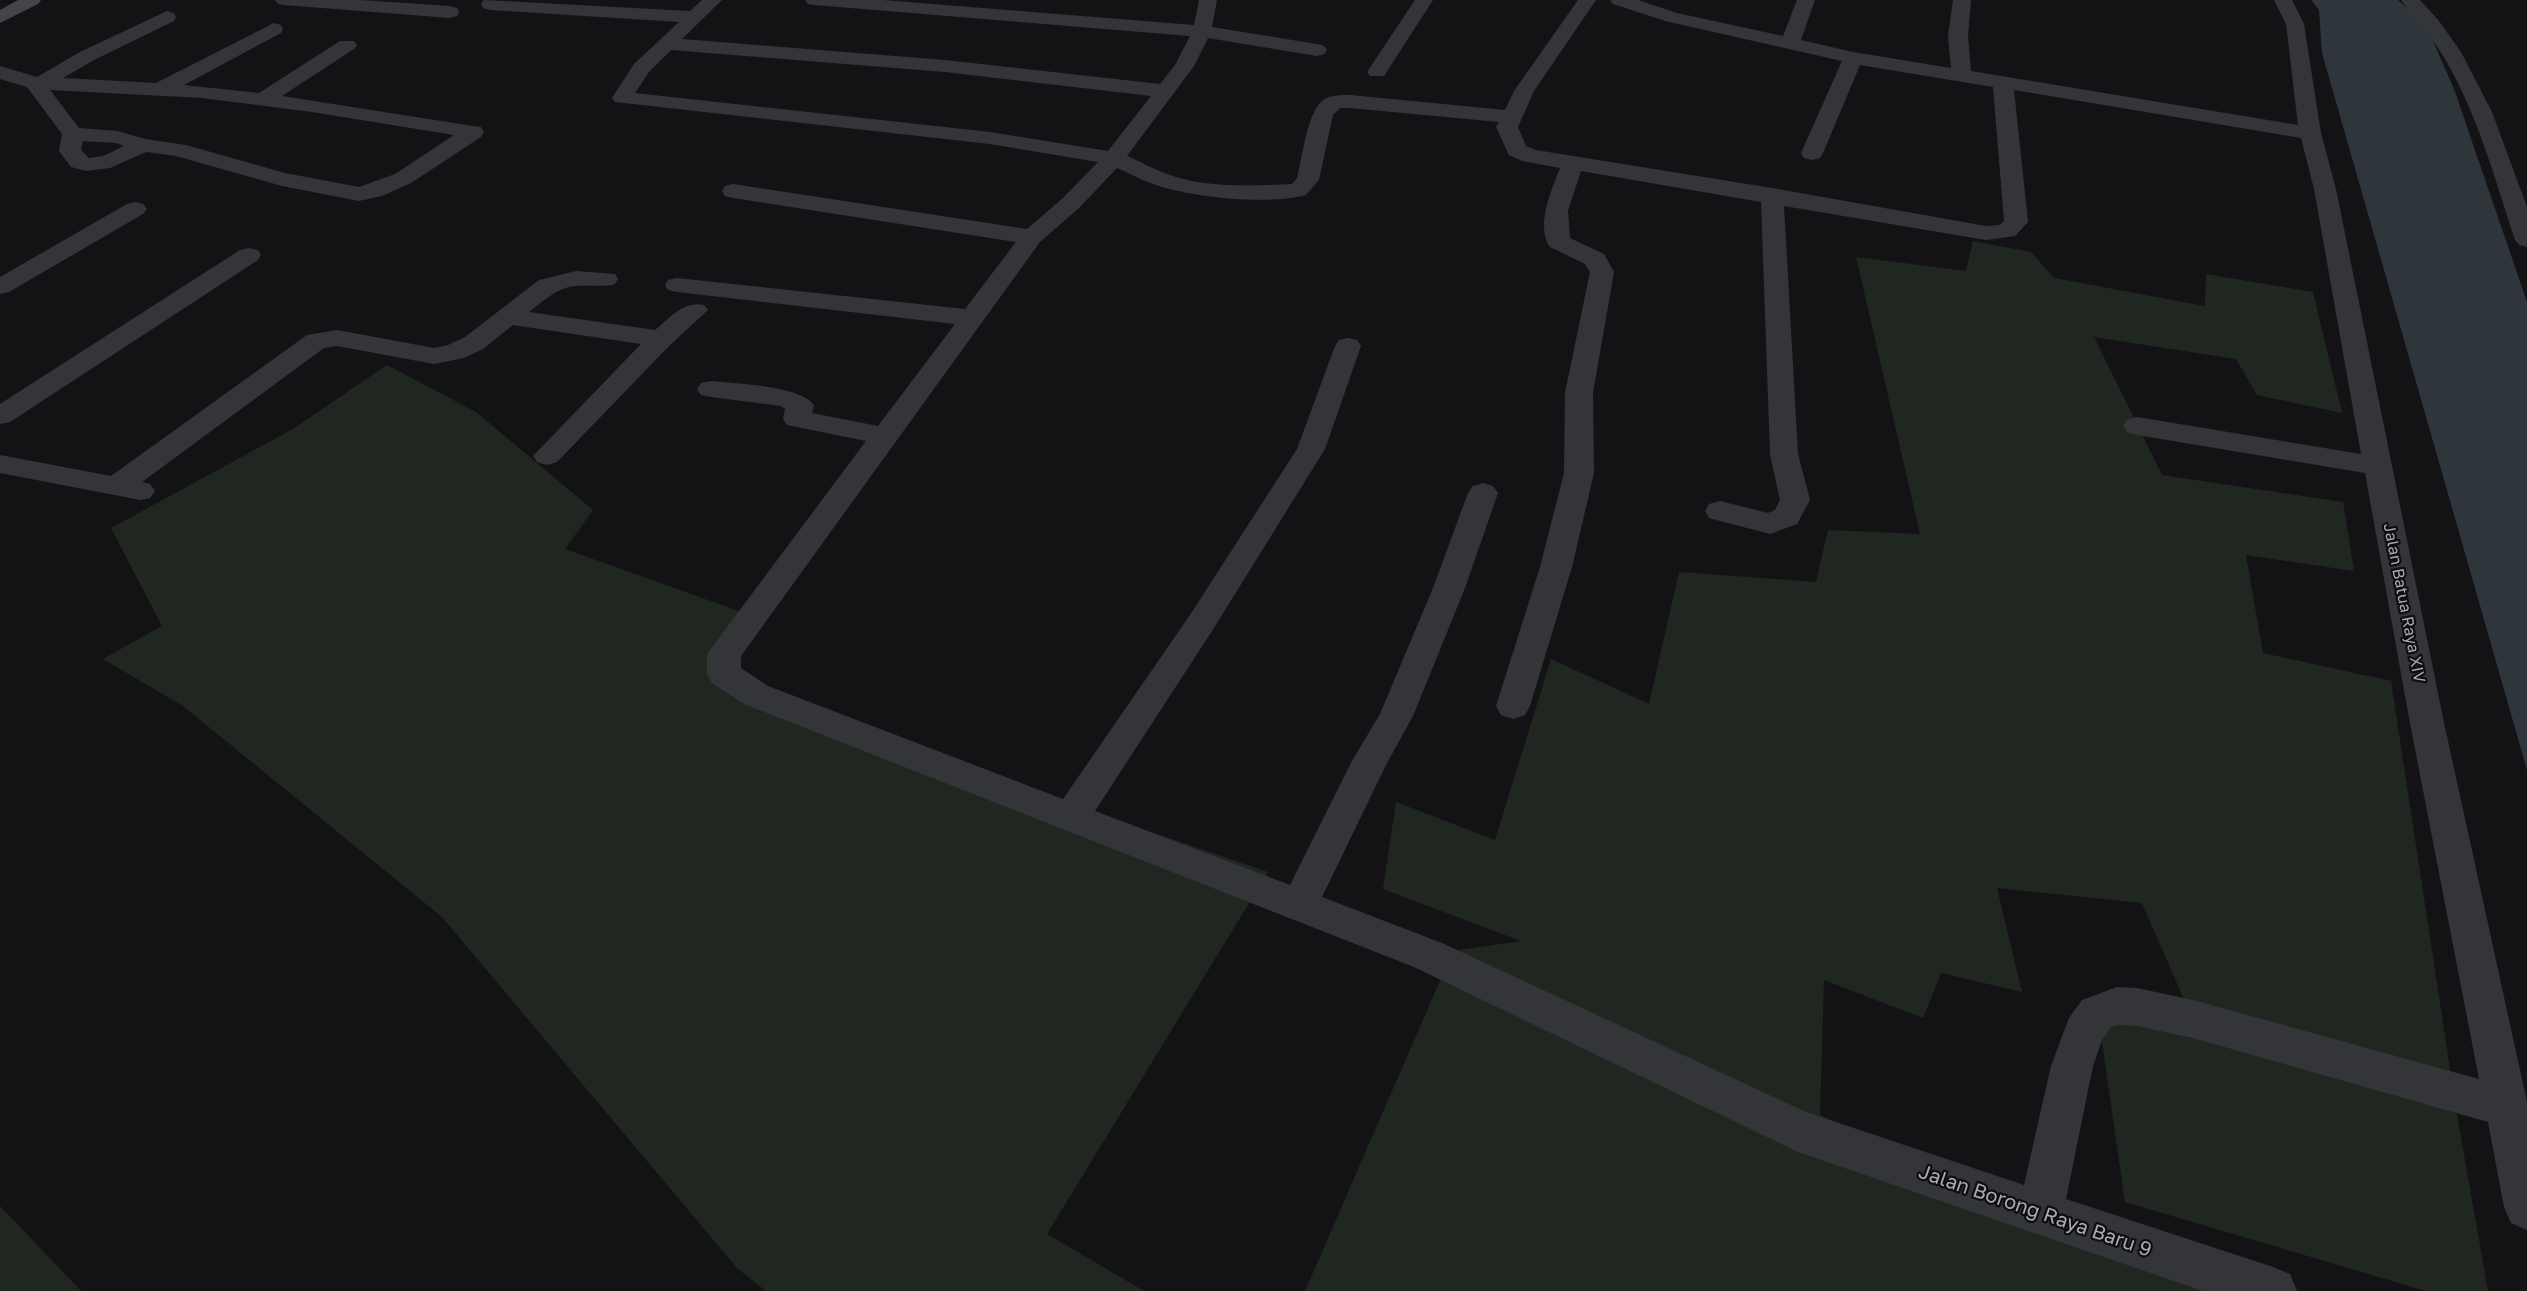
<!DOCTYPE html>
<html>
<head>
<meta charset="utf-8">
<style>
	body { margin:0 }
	canvas { display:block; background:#131315 }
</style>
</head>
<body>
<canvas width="2527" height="1291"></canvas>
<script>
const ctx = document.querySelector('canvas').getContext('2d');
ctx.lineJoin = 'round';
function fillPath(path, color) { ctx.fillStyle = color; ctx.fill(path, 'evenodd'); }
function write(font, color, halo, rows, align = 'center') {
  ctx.font = font + ' "Golos Text",sans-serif'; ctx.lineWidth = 4.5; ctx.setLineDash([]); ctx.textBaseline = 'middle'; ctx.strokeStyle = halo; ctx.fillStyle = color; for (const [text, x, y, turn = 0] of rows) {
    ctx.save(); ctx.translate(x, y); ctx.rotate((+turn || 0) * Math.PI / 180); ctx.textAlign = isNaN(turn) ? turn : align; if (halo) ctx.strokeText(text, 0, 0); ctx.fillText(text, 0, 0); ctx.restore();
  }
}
fillPath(new Path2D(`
	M 1973,241 L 2031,252 L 2054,278 L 2205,306 L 2206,274 L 2313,292 L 2342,413 L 2257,395 L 2236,359 L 2094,337 L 2162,475 L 2343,502 L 2354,571 L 2246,555 L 2263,653 L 2391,681 L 2457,1115 L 2488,1291 L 2426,1291 L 2125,1202 L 2097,1007 L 2196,1027 L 2142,903 L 1997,888 L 2022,992 L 1941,973 L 1923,1018 L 1824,980 L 1820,1115 L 1902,1155 L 2263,1291 L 1305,1291 L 1453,951 L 1521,941 L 1383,889 L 1396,802 L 1495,840 L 1551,659 L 1649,704 L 1679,572 L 1816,582 L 1828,530 L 1920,534 L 1856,257 L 1966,271 Z
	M 387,365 L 476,412 L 593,510 L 565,549 L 744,613 L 732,674 L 1060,801 L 1268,872 L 1047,1234 L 1144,1291 L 766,1291 L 737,1268 L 442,917 L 183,706 L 103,659 L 162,626 L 111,528 L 293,429 Z
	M 0,1206 L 81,1291 L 0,1291 Z`), '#202720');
fillPath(new Path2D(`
	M 2311,0 L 2398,0 L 2426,25 L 2454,89 L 2527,302 L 2527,770 L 2322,53 L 2319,10 Z`), '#2e363c');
fillPath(new Path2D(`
	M 275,0 L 360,0 L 450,6 L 457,8 L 459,12 L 457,16 L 450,18 L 284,5 L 278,4 Z
	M 484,0 L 690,11 L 702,0 L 722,0 L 682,39 L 945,60 L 1160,84 L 1175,65 L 1190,36 L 814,5 L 808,4 L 805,0 L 883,0 L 1194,25 L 1199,0 L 1217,0 L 1212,27 L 1317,44 L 1324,46 L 1327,50 L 1324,54 L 1317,56 L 1208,38 L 1194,66 L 1127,156 C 1141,162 1155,170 1170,175 C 1204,188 1255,186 1292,184 L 1297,178 C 1302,159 1307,114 1322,101 C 1329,95 1341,95 1350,95 L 1505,110 L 1514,91 L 1578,0 L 1596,0 L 1534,91 L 1518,127 L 1526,146 L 1536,150 L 1772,188 L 1986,226 L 2000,225 L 2004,221 L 1993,87 L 1860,65 L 1823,153 L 1820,158 L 1812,160 L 1804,158 L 1801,153 L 1842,61 L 1665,21 L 1613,4 L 1610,0 L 1638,0 L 1677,13 L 1783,36 L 1797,0 L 1815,0 L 1801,40 L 1853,52 L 1951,68 L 1948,36 L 1953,0 L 1971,0 L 1968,36 L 1971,71 L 2298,125 L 2286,24 L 2274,0 L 2292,0 L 2304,24 L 2321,133 L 2336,189 L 2443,718 L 2527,1102 L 2527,1230 L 2511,1223 L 2504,1207 L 2488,1122 L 2193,1038 L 2137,1026 L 2117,1025 L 2111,1027 L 2102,1040 L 2093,1066 L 2066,1199 L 2273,1267 L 2290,1274 L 2297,1291 L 2203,1291 L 1798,1152 L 1414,967 L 744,704 L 712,683 L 707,674 L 707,654 L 866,441 L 787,425 L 783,419 L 785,409 L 781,406 L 711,397 L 701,395 L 697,389 L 701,383 L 711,381 C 735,384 800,385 814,405 L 812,413 L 878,426 L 955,324 L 677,292 L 668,290 L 665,285 L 668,280 L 677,278 L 965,309 L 1016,242 L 733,198 L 725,196 L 722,191 L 725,186 L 733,184 L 1027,229 L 1063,198 L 1098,162 L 990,144 L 615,102 L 612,98 L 634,64 L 679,22 L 490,10 L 483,8 L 481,4 ZM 671,50 L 945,72 L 1151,96 L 1108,151 L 990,132 L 635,93 L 649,72 ZM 2014,90 L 2301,138 L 2314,189 L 2361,454 L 2137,417 L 2127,420 L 2123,426 L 2127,432 L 2137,435 L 2365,473 L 2409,718 L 2479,1079 L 2193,1000 L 2137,988 L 2117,987 L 2082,1000 L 2069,1018 L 2051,1066 L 2024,1185 L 1806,1112 L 1442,943 L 1322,897 L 1386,765 L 1413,716 L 1465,588 L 1498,493 L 1493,486 L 1483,483 L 1473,486 L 1468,493 L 1433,588 L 1380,714 L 1352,761 L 1290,885 L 1095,811 L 1212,631 L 1325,449 L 1361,346 L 1357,340 L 1348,338 L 1339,340 L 1335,346 L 1297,449 L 1190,615 L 1063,799 L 768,686 L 741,668 L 741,656 L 1040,242 L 1079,208 L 1117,168 C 1131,174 1145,182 1159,186 C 1198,198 1267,205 1306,195 L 1319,180 L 1333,115 L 1340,108 L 1350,108 L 1499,122 L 1496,127 L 1509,155 L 1522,161 L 1560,168 C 1552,189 1535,226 1550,247 L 1585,264 L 1590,272 L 1565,393 L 1564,473 L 1540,567 L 1496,706 L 1501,715 L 1513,719 L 1525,715 L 1530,706 L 1572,567 L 1594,473 L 1593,393 L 1614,272 L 1604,254 L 1570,238 L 1568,211 L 1581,171 L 1761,202 L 1770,454 L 1780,500 L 1775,510 L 1768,513 L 1720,501 L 1709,504 L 1705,511 L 1709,518 L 1770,534 L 1797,524 L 1810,500 L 1798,454 L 1784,206 L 1986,240 L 2015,236 L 2028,222 Z
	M 1415,0 L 1433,0 L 1384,76 L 1370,76 L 1367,72 Z
	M 2401,0 L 2420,0 L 2439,21 L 2461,52 L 2492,112 L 2527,207 L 2527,247 L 2519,245 L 2515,240 C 2494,176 2476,108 2440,51 C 2429,33 2413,18 2401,0 Z
	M 167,11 L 174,13 L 176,17 L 174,21 L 94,60 L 63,78 L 156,83 L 274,23 L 281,25 L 283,29 L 281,33 L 184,85 L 259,93 L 340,41 L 354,41 L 357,45 L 354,49 L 282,96 L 473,126 L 481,127 L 484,132 L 481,137 L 411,183 L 382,196 L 359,201 L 282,186 L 176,156 L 146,152 L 110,168 L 86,171 L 71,167 L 59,151 L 62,134 L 27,87 L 0,79 L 0,66 L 37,77 L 80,52 ZM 50,90 L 202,98 L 312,112 L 454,135 L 395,174 L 359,187 L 285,173 L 186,145 L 145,139 L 118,131 L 79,128 ZM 83,141 L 116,143 L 124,146 L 103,156 L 89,158 L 81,150 Z
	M 135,202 L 143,204 L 147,209 L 143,214 L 9,292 L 0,294 L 0,277 L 127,204 Z
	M 249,248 L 258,250 L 261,255 L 258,260 L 10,422 L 0,424 L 0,404 L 240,250 Z
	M 576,271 L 615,274 L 618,279 L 615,284 C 601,288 589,284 575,286 C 556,288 544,301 529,312 L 655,330 C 670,318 684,300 704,305 L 708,310 L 670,345 L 557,462 L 547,465 L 537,462 L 533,456 L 641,344 L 513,325 L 483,349 L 464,358 L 434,364 L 337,346 L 324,348 L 142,482 L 150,484 L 155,491 L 150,498 L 140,500 L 0,473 L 0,455 L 111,476 L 307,335 L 337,330 L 434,348 L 448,345 L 465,337 L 539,280 Z`), '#343539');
fillPath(new Path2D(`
	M 18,0 L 41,0 L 38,4 L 0,23 L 0,10 Z`), '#434549');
write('16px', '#a6abb4', '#0e0e10', [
	["Jalan Batua Raya XIV",2404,603,79]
]);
write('20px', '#a6abb4', '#0e0e10', [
	["Jalan Borong Raya Baru 9",2035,1211,19]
]);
</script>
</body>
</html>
